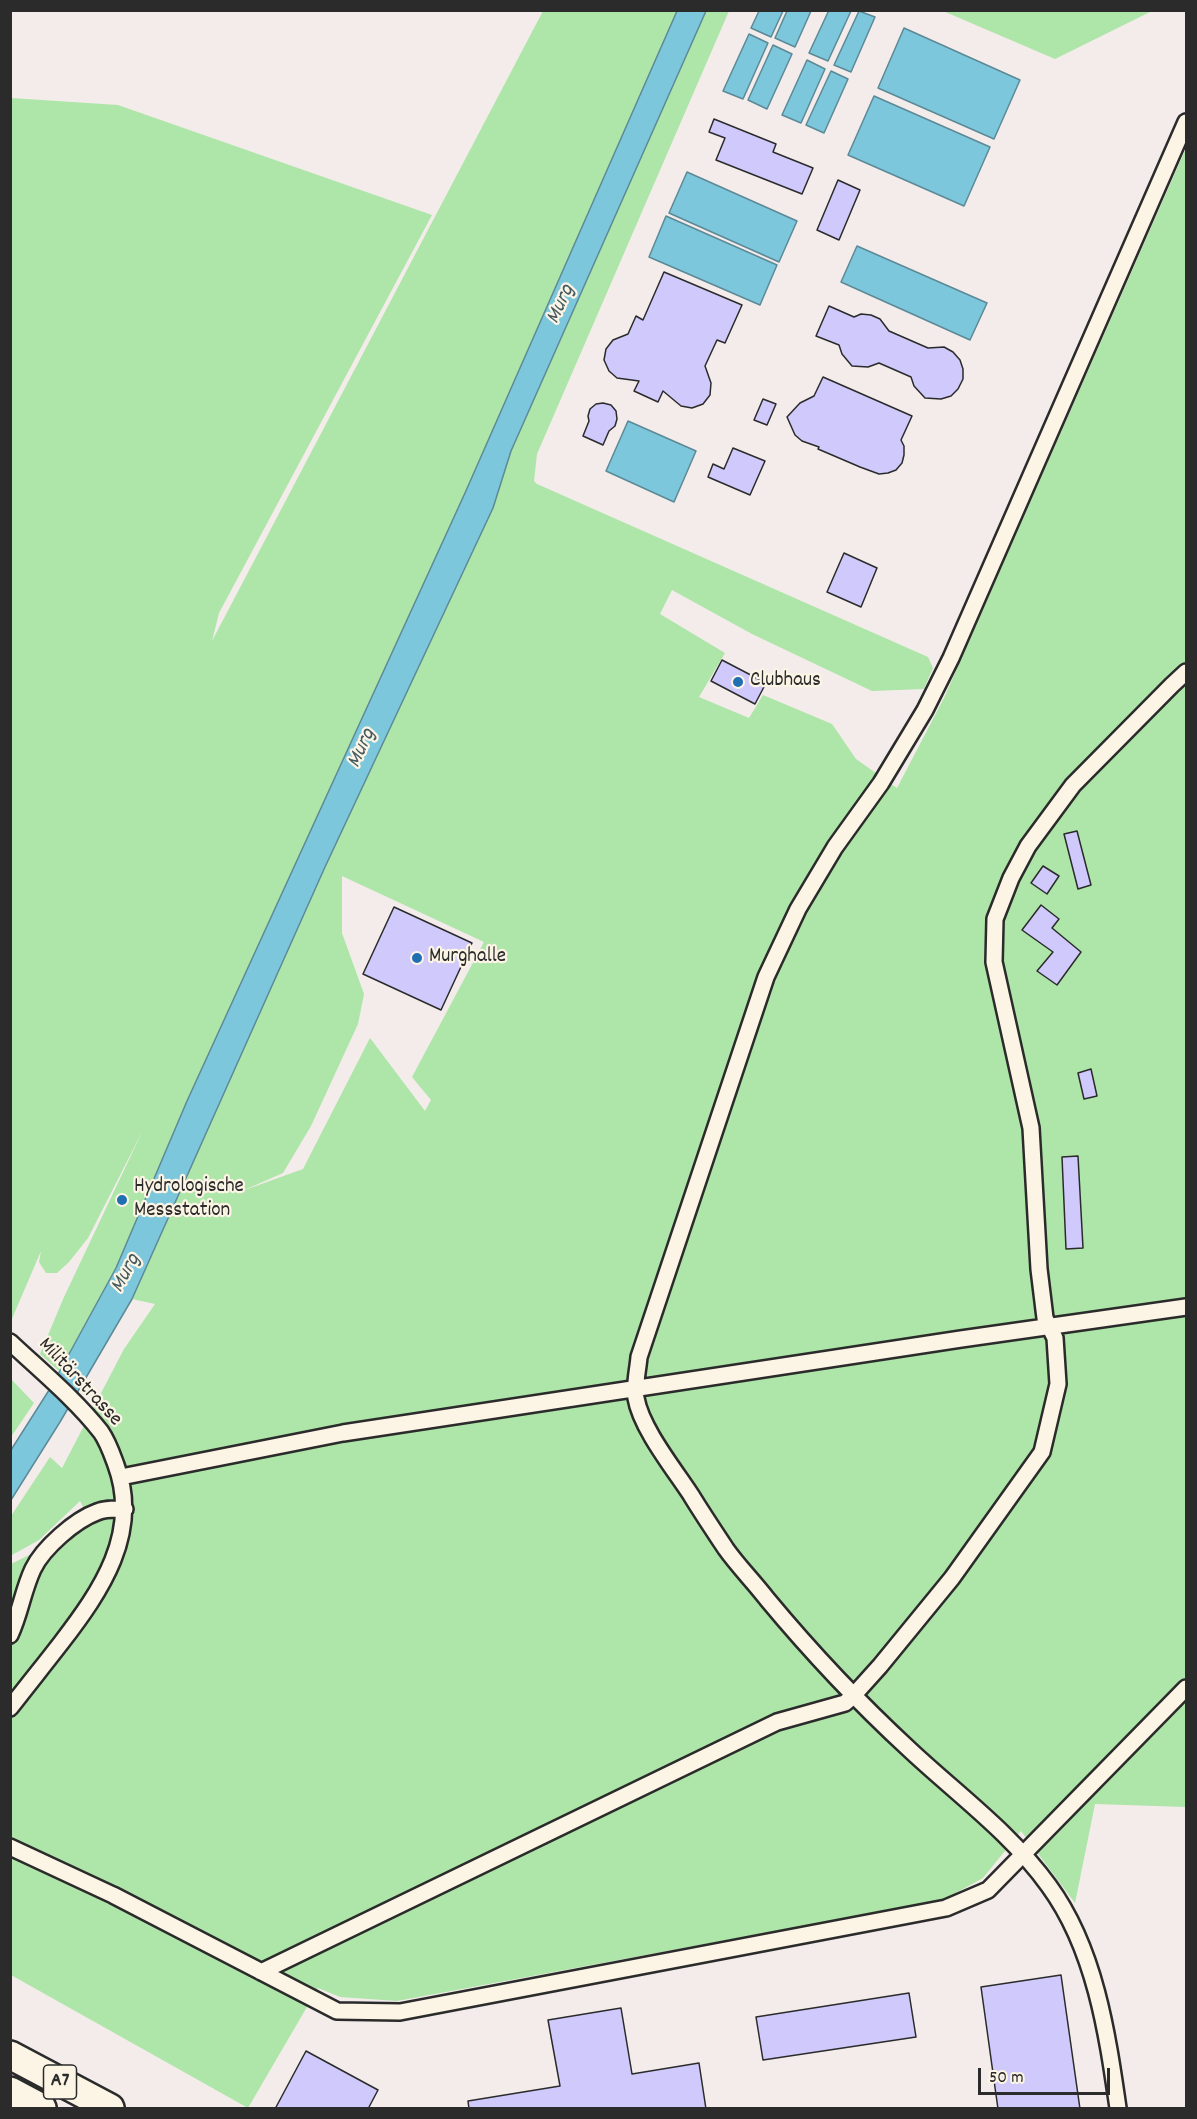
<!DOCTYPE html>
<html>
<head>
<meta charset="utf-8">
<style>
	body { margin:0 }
	#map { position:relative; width:1197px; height:2119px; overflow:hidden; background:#f3ecea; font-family:Dekko,sans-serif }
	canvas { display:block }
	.frame { position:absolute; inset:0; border:12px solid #2b2b2b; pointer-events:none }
	.scale { position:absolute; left:978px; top:2068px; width:132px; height:27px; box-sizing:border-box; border:3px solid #2b2b2b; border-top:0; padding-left:8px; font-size:18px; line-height:21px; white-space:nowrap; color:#2b2b2b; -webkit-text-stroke:4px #fcf5e5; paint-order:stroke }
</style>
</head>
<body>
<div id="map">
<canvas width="1197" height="2119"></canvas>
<div class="frame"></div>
<div class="scale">50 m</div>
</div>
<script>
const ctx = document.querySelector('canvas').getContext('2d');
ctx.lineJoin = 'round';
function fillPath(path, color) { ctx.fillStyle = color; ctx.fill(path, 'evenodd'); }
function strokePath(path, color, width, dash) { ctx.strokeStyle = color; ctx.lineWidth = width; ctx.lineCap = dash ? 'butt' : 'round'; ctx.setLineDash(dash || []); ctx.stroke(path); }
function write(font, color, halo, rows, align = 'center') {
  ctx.font = font + ' Dekko,sans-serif'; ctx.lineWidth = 4.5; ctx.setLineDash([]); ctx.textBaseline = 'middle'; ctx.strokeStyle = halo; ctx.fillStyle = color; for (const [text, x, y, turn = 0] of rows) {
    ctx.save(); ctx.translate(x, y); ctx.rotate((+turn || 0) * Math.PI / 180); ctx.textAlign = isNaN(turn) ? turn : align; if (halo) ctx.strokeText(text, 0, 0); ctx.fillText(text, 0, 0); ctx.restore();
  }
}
fillPath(new Path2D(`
	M 543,11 L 677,11 L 465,493 L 187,1101 L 116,1268 L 59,1371 L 40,1354 L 64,1297 L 143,1130 L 88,1238 L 69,1262 L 57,1273 L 46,1273 L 39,1262 L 41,1251 L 11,1321 L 11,98 L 118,105 L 432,215 L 219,613 L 212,641 Z
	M 706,11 L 729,11 L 537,454 L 534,481 L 537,484 L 928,657 L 933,668 L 924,689 L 872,691 L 752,634 L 672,590 L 660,614 L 725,653 L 699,697 L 749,718 L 763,695 L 832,724 L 856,759 L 897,788 L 944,698 L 1186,148 L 1186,1807 L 1095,1804 L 1075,1903 L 1021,1831 L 983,1878 L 943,1900 L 397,2001 L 340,1997 L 318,1988 L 248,2108 L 11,1975 L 11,1564 L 92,1524 L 80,1501 L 39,1540 L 12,1555 L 11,1516 L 50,1457 L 62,1468 L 124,1349 L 155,1304 L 132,1299 L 325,867 L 493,508 L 511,451 ZM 342,876 L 484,942 L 412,1077 L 431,1100 L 425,1111 L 370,1038 L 303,1169 L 242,1191 L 283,1173 L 311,1126 L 358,1024 L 364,994 L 342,933 Z
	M 943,11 L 1152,11 L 1055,59 Z
	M 11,1379 L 34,1403 L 11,1437 Z`), '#aee5a8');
const water = new Path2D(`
	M 829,10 L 851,11 L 828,61 L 809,53 Z
	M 677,11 L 706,11 L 511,451 L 493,508 L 325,867 L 132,1299 L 60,1422 L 11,1500 L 11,1450 L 51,1387 L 116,1268 L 187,1101 L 465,493 Z
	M 759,11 L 783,11 L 771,37 L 751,28 Z
	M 787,11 L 811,11 L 795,47 L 775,38 Z
	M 859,11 L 875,17 L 851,72 L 834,65 Z
	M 904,28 L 1020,80 L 994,139 L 878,88 Z
	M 749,34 L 768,43 L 743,99 L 723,91 Z
	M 773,45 L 792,54 L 767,109 L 748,100 Z
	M 807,60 L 825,69 L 801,123 L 782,115 Z
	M 831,71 L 848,79 L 824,133 L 806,125 Z
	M 874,96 L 990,147 L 964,206 L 848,155 Z
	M 687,172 L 797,221 L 779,262 L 669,213 Z
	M 666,216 L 777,265 L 760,305 L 649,257 Z
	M 857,246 L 987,303 L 970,340 L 841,282 Z
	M 628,421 L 696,451 L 674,502 L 606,471 Z`);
fillPath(water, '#7dc7dd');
strokePath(water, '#5c8996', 1.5);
const building = new Path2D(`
	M 714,119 L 776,144 L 773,152 L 813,168 L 802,194 L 716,160 L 725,138 L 709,132 Z
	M 838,180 L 860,190 L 839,240 L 817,230 Z
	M 664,272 L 742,305 L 725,343 L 717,340 L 705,366 L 711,383 L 710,395 L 703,404 L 692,408 L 681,406 L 663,391 L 658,402 L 634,391 L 639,381 L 617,378 L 609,371 L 604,360 L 606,349 L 613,340 L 628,334 L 636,316 L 643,320 Z
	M 829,306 L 854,317 L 861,314 L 871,315 L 880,319 L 889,331 L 928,348 L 944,347 L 953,352 L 960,360 L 963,369 L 963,379 L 958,389 L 951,396 L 941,399 L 925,398 L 914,386 L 911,377 L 879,363 L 868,367 L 852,366 L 842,354 L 839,345 L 816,336 Z
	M 823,377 L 912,416 L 901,440 L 904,446 L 904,455 L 902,463 L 896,470 L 888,473 L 879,474 L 860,467 L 818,449 L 819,447 L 802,441 L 795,435 L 787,417 L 800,403 L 814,396 Z
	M 763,399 L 776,404 L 767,425 L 754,420 Z
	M 603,403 L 611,405 L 616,411 L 617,419 L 615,426 L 609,431 L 603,445 L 583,436 L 589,421 L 588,416 L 590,409 L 596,404 Z
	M 733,448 L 765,461 L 750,495 L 708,477 L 713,464 L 724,469 Z
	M 844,553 L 877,568 L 861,607 L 827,592 Z
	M 722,660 L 766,683 L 755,704 L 711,681 Z
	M 1077,831 L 1091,885 L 1078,889 L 1064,834 Z
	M 1043,866 L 1059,876 L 1047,894 L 1031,883 Z
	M 1041,905 L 1059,919 L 1052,928 L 1081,952 L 1057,985 L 1037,971 L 1053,952 L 1022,930 Z
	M 394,907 L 472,943 L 441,1010 L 363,974 Z
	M 1091,1069 L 1097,1096 L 1084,1099 L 1078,1073 Z
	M 1078,1156 L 1083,1248 L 1066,1249 L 1062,1157 Z
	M 1061,1975 L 1080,2109 L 998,2109 L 981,1987 Z
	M 909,1993 L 916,2037 L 763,2060 L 756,2017 Z
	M 621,2008 L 632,2074 L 699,2063 L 706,2109 L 469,2109 L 468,2101 L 560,2086 L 548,2020 Z
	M 306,2051 L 378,2090 L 368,2109 L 275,2109 Z`);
fillPath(building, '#cfc9fc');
strokePath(building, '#2b2b2b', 1.5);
const street = new Path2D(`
	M 10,1342 C 41,1371 75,1399 101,1432 C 108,1442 112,1454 116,1465 C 141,1533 101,1591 61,1643 C 44,1665 27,1686 10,1708
	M 121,1477 L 343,1433 L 961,1339 L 1186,1307
	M 10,1635 C 20,1614 23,1590 33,1569 C 43,1548 75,1520 97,1512 C 106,1508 115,1509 125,1509
	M 10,1847 L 113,1895 L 337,2011 L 400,2012 L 946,1908 L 988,1890 L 1186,1688
	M 261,1972 L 777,1722 L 845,1703 L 853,1696 L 880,1666 L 952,1578 L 1042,1452 L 1058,1384 L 1055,1338 L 1045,1318 L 1039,1269 L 1031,1128 L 994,962 L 995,919 L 1011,878 L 1028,846 L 1073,785 L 1172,685 L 1186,672
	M 1118,2108 C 1107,2032 1095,1949 1049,1886 C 1011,1833 957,1794 910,1750 C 859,1703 811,1652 767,1599 C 754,1582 738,1566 726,1549 C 714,1531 702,1513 691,1495 C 674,1469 641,1428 636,1398 C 634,1385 638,1370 639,1357 L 766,977 L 798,909 L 835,847 L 881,783 L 925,710 L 951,658 L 1186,122`);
const highway = new Path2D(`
	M 10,2055 L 110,2108
	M 10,2091 L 42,2108`);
strokePath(street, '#2b2b2b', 20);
strokePath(highway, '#2b2b2b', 32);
strokePath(street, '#fcf5e5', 15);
strokePath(highway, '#fcf5e5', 27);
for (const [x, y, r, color] of [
	[738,682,6,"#1f6fb2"],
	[417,958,6,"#1f6fb2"],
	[122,1200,6,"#1f6fb2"]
]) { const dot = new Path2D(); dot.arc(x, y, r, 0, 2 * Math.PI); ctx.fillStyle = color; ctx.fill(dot); strokePath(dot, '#fcf5e5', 2); }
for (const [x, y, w] of [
	[60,2082,33]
]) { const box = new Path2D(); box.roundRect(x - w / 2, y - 17, w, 34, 4.5); ctx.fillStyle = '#fcf5e5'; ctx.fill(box); strokePath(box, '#2b2b2b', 1.5); }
write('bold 20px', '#2b2b2b', null, [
	["A7",60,2082]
]);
write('21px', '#2b2b2b', '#fcf5e5', [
	["Clubhaus",750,682],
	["Murghalle",429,958],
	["Hydrologische",134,1188],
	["Messstation",134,1212]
], 'left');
write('21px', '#2b2b2b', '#fcf5e5', [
	["Militärstrasse",79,1383,47]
]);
write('italic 22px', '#445a60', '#fcf5e5', [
	["Murg",562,305,-66],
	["Murg",363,749,-66],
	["Murg",127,1274,-62]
]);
</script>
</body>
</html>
